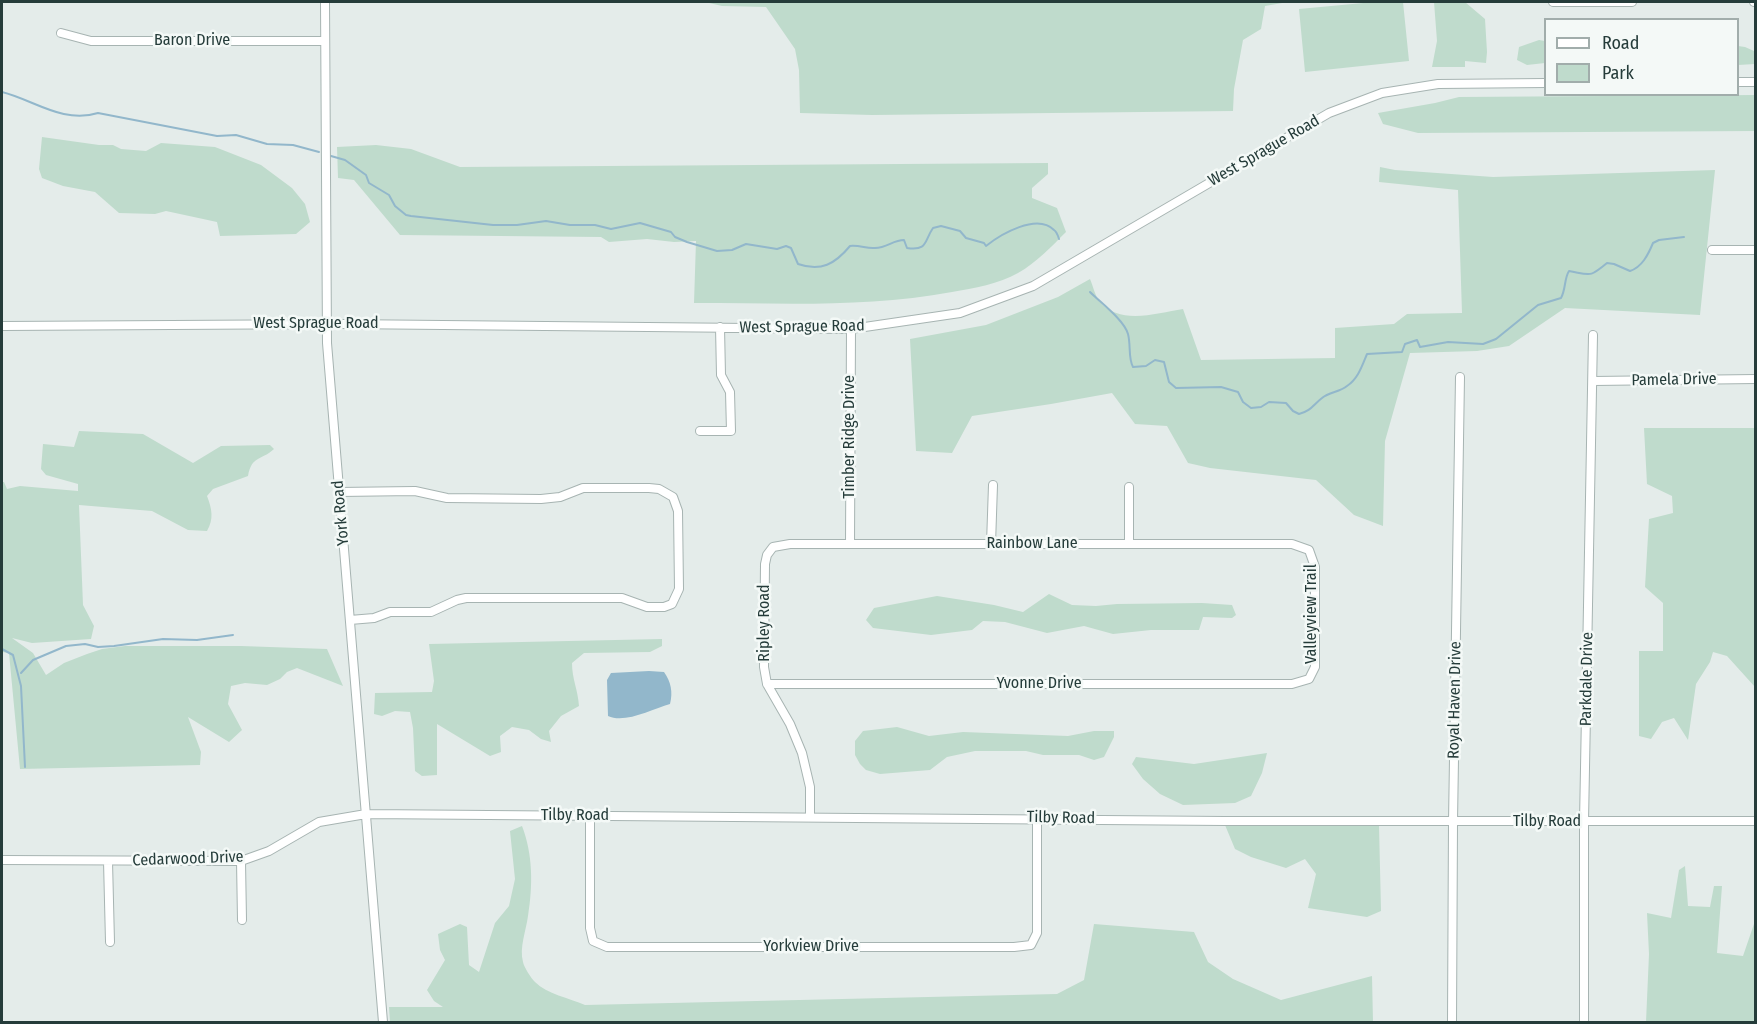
<!DOCTYPE html>
<html>
<head>
<meta charset="utf-8">
<style>
	body { margin:0 }
	#map { position:relative; width:1757px; height:1024px; overflow:hidden; background:#e4ecea; font-family:"Fira Sans Condensed",sans-serif }
	canvas { display:block }
	.frame { position:absolute; inset:0; border:3px solid #253c3a; pointer-events:none }
	.legend { position:absolute; left:1544px; top:18px; width:195px; height:78px; box-sizing:border-box; background:#f4f9f7; border:2px solid #a1adab; margin:0; padding:8px 10px; list-style:none; font-size:18px; color:#253c3a }
	.legend li { display:flex; align-items:center; gap:12px; height:30px }
	.legend b { width:30px; border:2px solid #a1adab }
</style>
</head>
<body>
<div id="map">
<canvas width="1757" height="1024"></canvas>
<div class="frame"></div>
<ul class="legend">
<li><b style="height:8px;background:#fff"></b>Road</li>
<li><b style="height:16px;background:#bfdbcc"></b>Park</li>
</ul>
</div>
<script>
const ctx = document.querySelector('canvas').getContext('2d');
ctx.lineJoin = 'round';
function fillPath(path, color) { ctx.fillStyle = color; ctx.fill(path, 'evenodd'); }
function strokePath(path, color, width, dash) { ctx.strokeStyle = color; ctx.lineWidth = width; ctx.lineCap = dash ? 'butt' : 'round'; ctx.setLineDash(dash || []); ctx.stroke(path); }
function write(font, color, halo, rows, align = 'center') {
  ctx.font = font + ' "Fira Sans Condensed",sans-serif'; ctx.lineWidth = 5; ctx.setLineDash([]); ctx.textBaseline = 'middle'; ctx.strokeStyle = halo; ctx.fillStyle = color; for (const [text, x, y, turn = 0] of rows) {
    ctx.save(); ctx.translate(x, y); ctx.rotate((+turn || 0) * Math.PI / 180); ctx.textAlign = isNaN(turn) ? turn : align; if (halo) ctx.strokeText(text, 0, 0); ctx.fillText(text, 0, 0); ctx.restore();
  }
}
fillPath(new Path2D(`
	M 705,2 L 1288,2 L 1265,6 L 1261,29 L 1243,40 L 1234,89 L 1233,111 L 872,115 L 800,113 L 799,70 L 795,49 L 766,7 L 722,6 Z
	M 1374,2 L 1403,2 L 1409,61 L 1305,72 L 1299,9 Z
	M 1434,2 L 1465,2 L 1485,19 L 1487,52 L 1486,63 L 1465,61 L 1465,67 L 1432,67 L 1437,41 Z
	M 1539,40 L 1545,41 L 1545,63 L 1527,65 L 1517,60 L 1519,47 Z
	M 1738,46 L 1745,47 L 1754,51 L 1755,64 L 1738,65 Z
	M 1755,95 L 1755,131 L 1418,133 L 1383,124 L 1378,113 L 1435,103 L 1459,97 Z
	M 42,137 L 99,145 L 113,145 L 121,149 L 146,151 L 161,143 L 215,147 L 261,165 L 292,188 L 305,204 L 310,222 L 296,234 L 220,236 L 217,222 L 166,211 L 155,214 L 119,213 L 95,192 L 63,186 L 42,178 L 39,169 Z
	M 376,145 L 411,149 L 460,167 L 1048,163 L 1048,174 L 1032,188 L 1032,198 L 1057,208 L 1066,232 C 1052,246 1036,263 1018,273 C 999,284 974,288 952,292 C 867,308 780,303 694,303 L 696,241 L 674,242 L 647,239 L 609,242 L 601,237 L 400,235 L 354,180 L 338,178 L 337,147 Z
	M 1380,167 L 1395,170 L 1493,177 L 1715,170 L 1700,315 L 1565,308 L 1509,346 L 1477,351 L 1410,353 L 1385,441 L 1383,526 L 1354,515 L 1316,480 L 1210,468 L 1188,463 L 1167,426 L 1135,424 L 1112,393 L 1051,404 L 972,416 L 952,453 L 916,451 L 910,339 L 986,325 L 1058,297 L 1090,279 C 1093,286 1095,295 1099,301 C 1120,326 1156,313 1183,309 L 1201,360 L 1335,358 L 1335,328 L 1394,324 L 1407,314 L 1462,313 L 1458,190 L 1379,182 Z
	M 1644,428 L 1755,428 L 1755,687 L 1727,656 L 1713,652 L 1710,662 L 1696,684 L 1688,740 L 1674,718 L 1662,722 L 1651,739 L 1639,736 L 1639,651 L 1663,651 L 1663,603 L 1645,587 L 1649,519 L 1673,513 L 1672,496 L 1647,484 Z
	M 79,431 L 143,434 L 193,463 L 221,446 L 270,445 L 274,449 C 261,461 252,455 248,476 L 213,489 L 207,496 C 212,509 214,519 207,531 L 188,530 L 152,511 L 79,505 L 83,605 L 94,626 L 91,639 L 32,643 L 12,638 L 33,653 L 46,675 L 64,663 L 87,654 L 102,649 L 125,646 L 241,646 L 327,649 L 343,686 L 297,668 L 287,672 L 280,679 L 267,685 L 245,683 L 231,686 L 228,704 L 242,730 L 229,742 L 188,717 L 201,752 L 200,765 L 20,769 L 9,653 L 2,652 L 2,482 L 4,482 L 7,489 L 20,486 L 78,491 L 78,484 L 46,475 L 41,469 L 43,444 L 74,447 Z
	M 1049,594 L 1072,605 L 1096,606 L 1117,604 L 1202,603 L 1232,605 L 1236,615 L 1232,618 L 1203,617 L 1199,630 L 1151,630 L 1113,634 L 1084,626 L 1047,633 L 1005,622 L 983,621 L 972,630 L 931,635 L 873,628 L 866,620 L 874,608 L 937,596 L 994,605 L 1023,612 Z
	M 662,639 L 662,646 L 650,652 L 584,653 L 572,663 C 572,679 578,690 579,706 L 561,716 L 549,731 L 551,742 L 541,739 L 529,730 L 512,727 L 500,736 L 501,752 L 490,756 L 437,724 L 437,775 L 422,776 L 415,771 L 413,728 L 410,712 L 395,711 L 382,716 L 374,714 L 375,693 L 432,692 L 434,681 L 429,644 Z
	M 897,727 L 929,736 L 963,732 L 1068,736 L 1094,731 L 1114,731 L 1114,737 L 1104,757 L 1094,760 L 1079,755 L 1043,755 L 1026,751 L 975,751 L 947,757 L 930,770 L 880,774 L 866,770 L 860,764 L 855,755 L 855,741 L 863,731 Z
	M 1267,753 L 1262,773 L 1251,796 L 1235,803 L 1183,805 L 1160,794 L 1143,779 L 1132,764 L 1136,757 L 1194,764 Z
	M 1225,825 L 1379,825 L 1381,911 L 1367,917 L 1308,908 L 1316,874 L 1305,859 L 1286,868 L 1251,857 L 1235,849 Z
	M 522,826 C 533,854 533,886 528,916 C 526,931 519,948 523,962 C 524,967 531,978 535,982 C 547,994 569,998 585,1005 L 1057,994 L 1084,980 L 1094,924 L 1194,932 L 1208,962 L 1233,979 L 1281,1000 L 1372,976 L 1373,1022 L 390,1022 L 389,1007 L 443,1007 L 434,1001 L 427,990 L 445,960 L 440,950 L 438,934 L 460,924 L 467,927 L 469,965 L 479,972 L 495,923 L 509,906 L 515,879 L 510,831 Z
	M 1685,866 L 1688,906 L 1710,907 L 1714,886 L 1722,886 L 1717,953 L 1743,956 L 1755,921 L 1755,1022 L 1646,1022 L 1649,954 L 1647,913 L 1671,918 L 1679,870 Z`), '#bfdbcc');
fillPath(new Path2D(`
	M 649,671 L 664,672 C 671,682 673,692 670,704 C 652,709 625,724 608,716 L 607,680 L 611,673 Z`), '#92b7cb');
strokePath(new Path2D(`
	M 2,92 C 34,100 63,124 98,113 L 217,136 L 236,135 L 267,144 L 293,145 L 319,152
	M 331,156 L 345,160 L 366,175 L 369,183 L 389,195 L 395,206 L 406,215 L 411,216 L 493,225 L 517,225 L 546,221 L 570,225 L 595,225 L 611,229 L 640,223 L 671,232 L 675,237 L 687,242 L 717,251 L 732,250 L 746,244 L 777,249 L 786,246 L 791,248 L 798,264 C 821,272 835,264 850,246 C 860,245 867,249 875,248 C 887,248 893,240 904,240 L 907,248 C 928,251 924,241 933,228 L 941,226 L 960,231 L 966,238 L 984,243 L 986,246 C 1001,234 1037,213 1054,230 C 1057,232 1058,236 1059,239
	M 1090,292 C 1101,303 1124,320 1128,334 C 1131,345 1128,358 1133,367 L 1146,366 L 1155,360 L 1164,362 L 1169,382 L 1176,388 L 1221,387 L 1238,392 L 1243,402 L 1251,408 L 1261,407 L 1269,402 L 1286,403 L 1293,411 L 1299,414 C 1311,411 1313,405 1322,398 C 1329,392 1340,392 1347,386 C 1358,379 1362,366 1367,354 L 1402,352 L 1405,344 L 1417,340 L 1420,347 L 1448,342 L 1483,344 L 1496,339 L 1538,305 L 1561,298 C 1566,289 1564,279 1569,271 C 1591,275 1589,278 1607,263 L 1614,264 L 1630,271 C 1642,267 1648,255 1653,243 L 1659,240 L 1684,237
	M 2,649 L 13,655 L 21,686 L 25,767
	M 21,673 L 33,660 L 66,646 L 85,644 L 98,647 L 114,646 L 163,639 L 197,640 L 233,635`), '#92b7cb', 2);
const minor = new Path2D(`
	M 325,2 L 327,343 L 383,1022
	M 1553,2 L 1632,2
	M 1754,2 L 1756,2
	M 61,33 L 91,41 L 325,41
	M 1738,82 L 1756,82
	M 1712,250 L 1756,250
	M 2,326 L 341,324 L 851,329 L 960,313 L 1033,286 L 1329,113 L 1382,93 L 1438,84 L 1546,83
	M 1593,381 L 1756,379
	M 700,431 L 731,431 L 730,392 L 721,375 L 720,327
	M 339,492 L 415,491 L 447,498 L 541,499 L 560,497 L 583,488 L 649,488 L 659,489 L 673,497 L 678,511 L 679,589 L 672,604 L 664,607 L 647,607 L 622,598 L 466,598 L 457,600 L 431,612 L 390,612 L 374,618 L 350,620
	M 850,544 L 851,329
	M 991,544 L 993,485
	M 1129,544 L 1129,487
	M 767,684 L 1292,684 L 1309,679 L 1315,667 L 1315,567 L 1309,550 L 1292,544 L 790,544 L 773,547 L 767,555 L 765,564 L 764,667 L 767,684 L 790,724 L 802,753 L 810,787 L 810,817
	M 590,817 L 590,928 L 593,941 L 607,947 L 1014,947 L 1031,945 L 1037,933 L 1037,818
	M 2,860 L 241,861 L 269,851 L 319,822 L 366,814 L 1224,821 L 1756,821
	M 108,861 L 110,942
	M 241,861 L 242,920
	M 1452,1022 L 1453,822 L 1460,377
	M 1584,1022 L 1584,822 L 1593,335`);
strokePath(minor, '#a7b4b2', 10);
strokePath(minor, '#fff', 8);
write('16px', '#253c3a', '#f4f9f7', [
	["Baron Drive",192,41],
	["West Sprague Road",1264,151,-30],
	["West Sprague Road",316,324],
	["West Sprague Road",802,327,-1],
	["Pamela Drive",1674,380,-1],
	["Timber Ridge Drive",850,437,-90],
	["York Road",341,513,-95],
	["Rainbow Lane",1032,544],
	["Valleyview Trail",1312,614,-90],
	["Ripley Road",765,623,-90],
	["Parkdale Drive",1587,679,-89],
	["Yvonne Drive",1039,684],
	["Royal Haven Drive",1455,700,-89],
	["Tilby Road",575,816],
	["Tilby Road",1061,818,1],
	["Tilby Road",1547,822],
	["Cedarwood Drive",188,859,-2],
	["Yorkview Drive",811,947]
]);
</script>
</body>
</html>
